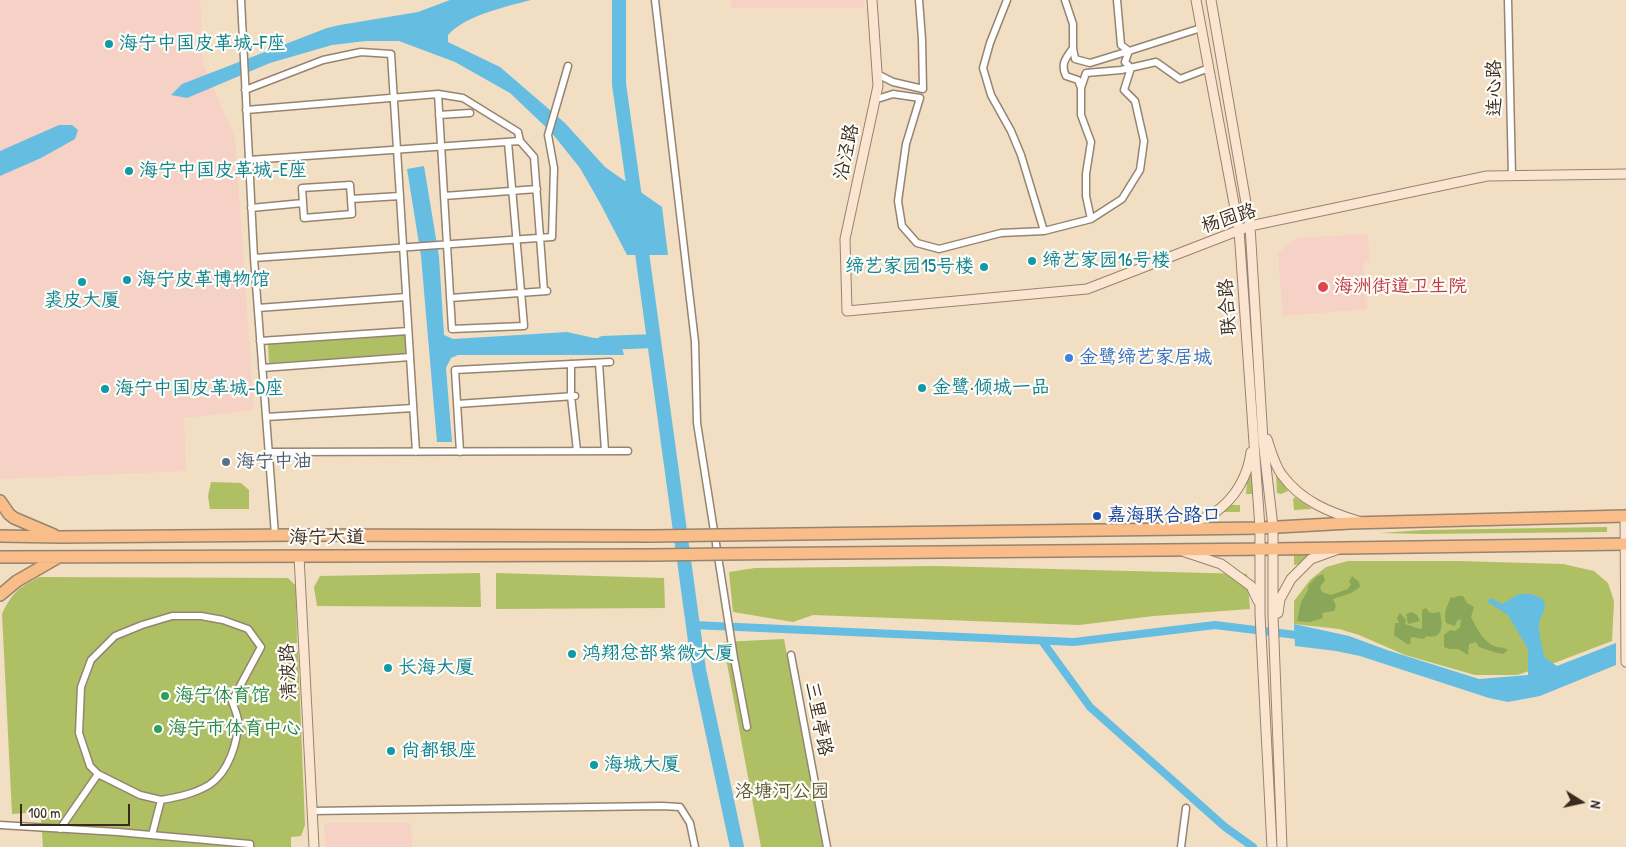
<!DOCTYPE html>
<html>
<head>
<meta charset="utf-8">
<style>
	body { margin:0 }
	#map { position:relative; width:1626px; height:847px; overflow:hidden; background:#f2dec2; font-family:"Patrick Hand",sans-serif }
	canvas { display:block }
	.north { position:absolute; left:1556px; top:777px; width:50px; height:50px; -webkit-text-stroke:4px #fdfcf7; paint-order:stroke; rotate:100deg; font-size:14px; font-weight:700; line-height:20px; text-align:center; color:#3b2a1e }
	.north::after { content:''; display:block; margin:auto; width:18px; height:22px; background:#3b2a1e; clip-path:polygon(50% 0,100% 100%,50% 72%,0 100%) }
	.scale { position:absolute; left:20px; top:804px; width:110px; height:22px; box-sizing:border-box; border:2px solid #3b2a1e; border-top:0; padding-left:6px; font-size:15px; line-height:18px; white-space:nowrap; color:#3b2a1e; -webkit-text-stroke:4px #fdfcf7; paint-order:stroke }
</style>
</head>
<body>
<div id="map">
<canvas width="1626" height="847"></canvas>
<div class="north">N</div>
<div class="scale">100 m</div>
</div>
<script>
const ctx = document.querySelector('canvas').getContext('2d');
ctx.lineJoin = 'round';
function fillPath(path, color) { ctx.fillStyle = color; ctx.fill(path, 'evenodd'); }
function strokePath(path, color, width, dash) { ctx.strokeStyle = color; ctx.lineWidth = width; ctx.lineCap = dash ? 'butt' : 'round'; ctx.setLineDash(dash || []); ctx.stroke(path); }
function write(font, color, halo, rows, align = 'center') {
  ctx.font = font + ' "Patrick Hand","LXGW WenKai TC",sans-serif'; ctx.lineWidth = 4.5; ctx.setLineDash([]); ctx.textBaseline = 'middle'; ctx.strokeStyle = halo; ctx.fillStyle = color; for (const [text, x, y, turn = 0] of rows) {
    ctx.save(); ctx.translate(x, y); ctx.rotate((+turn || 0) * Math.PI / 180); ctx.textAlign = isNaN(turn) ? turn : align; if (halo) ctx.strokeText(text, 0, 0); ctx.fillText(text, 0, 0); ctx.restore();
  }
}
fillPath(new Path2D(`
	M 0,0 L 200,0 L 203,64 L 235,138 L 254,410 L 184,418 L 186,471 L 0,479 Z
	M 731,0 L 864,0 L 864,8 L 732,8 Z
	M 1368,234 L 1369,261 L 1363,264 L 1367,309 L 1283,316 L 1278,253 L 1297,238 Z
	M 324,823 L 411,823 L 412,847 L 325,847 Z`), '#f6d1c5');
fillPath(new Path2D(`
	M 406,334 L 406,354 L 269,363 L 268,343 Z
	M 1254,469 L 1255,494 L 1246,494 L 1247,481 Z
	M 1276,473 L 1288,491 L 1281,494 L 1277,493 Z
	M 211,482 L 241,483 L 249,490 L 249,509 L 210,509 L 208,496 Z
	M 1295,497 L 1312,509 L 1294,510 L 1293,499 Z
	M 1230,505 L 1240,505 L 1240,512 L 1221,512 Z
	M 1607,527 L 1607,532 L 1422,534 L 1380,533 L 1423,530 Z
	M 1294,554 L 1314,554 L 1299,564 L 1294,565 Z
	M 1348,561 L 1459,561 L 1563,564 L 1594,571 L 1608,583 L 1614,601 L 1612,641 L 1557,662 L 1517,675 L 1475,675 L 1405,655 L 1359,635 L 1339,629 L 1294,624 L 1294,601 L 1310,580 L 1326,567 Z
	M 936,566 L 1247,574 L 1250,609 L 1154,616 L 1079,625 L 813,615 L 793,622 L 733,612 L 729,572 L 755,568 Z
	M 480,573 L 481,607 L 317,606 L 314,587 L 320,576 Z
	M 496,573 L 664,578 L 665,608 L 496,609 Z
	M 39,577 L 288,578 L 296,586 L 297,643 L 278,644 L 279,653 L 298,651 L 305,825 L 301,836 L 291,837 L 291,847 L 43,847 L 40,805 L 26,813 L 12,814 L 2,614 C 12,593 18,588 39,577 Z
	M 784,639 L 823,847 L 761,847 L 723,642 Z`), '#aec063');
fillPath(new Path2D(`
	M 1323,574 L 1325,580 L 1320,587 L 1322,592 L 1331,595 L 1348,589 L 1351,584 L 1349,582 L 1352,576 L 1359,582 L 1360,587 L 1351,593 L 1333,599 L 1336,606 L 1334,611 L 1322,613 L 1323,618 L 1310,622 L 1297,621 L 1301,602 L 1308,590 L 1308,586 L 1316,577 Z
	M 1458,596 L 1463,596 L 1467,603 L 1474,607 L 1471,617 C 1477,628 1483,643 1497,647 C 1502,648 1503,647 1508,650 L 1503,654 L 1497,653 L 1479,647 L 1476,642 L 1469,644 L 1468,655 L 1458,649 L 1449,649 L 1444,647 L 1444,635 L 1450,630 L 1455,631 L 1460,627 L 1461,619 L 1457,621 L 1455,626 L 1446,623 C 1443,612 1447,607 1451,597 L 1454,598 Z
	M 1426,608 L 1429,612 L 1433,613 L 1440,612 C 1442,623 1445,640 1426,636 L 1424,639 L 1412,637 L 1410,640 L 1411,644 L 1407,644 L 1394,635 L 1395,623 L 1399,623 L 1397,618 L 1400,613 L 1406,620 L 1405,624 L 1420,629 L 1422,628 L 1422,610 Z
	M 1412,612 L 1417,615 L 1420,621 L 1408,624 L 1406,614 Z`), '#8aa659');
fillPath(new Path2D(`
	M 450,0 L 531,0 C 505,7 466,15 448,35 L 448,42 L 500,67 L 565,123 L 605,167 L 662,207 L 668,255 L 627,255 L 600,203 L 580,168 L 551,132 L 510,93 L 455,62 L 399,41 L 366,41 L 332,45 L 270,63 L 187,98 L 171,95 L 182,84 L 327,28 L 340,25 L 418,12 Z
	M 59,125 L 72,125 L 78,130 L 75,139 L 41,158 L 0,176 L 0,151 Z
	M 424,166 L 439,257 L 444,335 L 453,339 L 567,332 L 594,338 L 620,339 L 624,355 L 458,355 L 451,358 L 446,368 L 452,442 L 437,442 L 421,256 L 407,169 Z
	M 1519,594 L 1531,594 L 1543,599 C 1548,611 1540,614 1539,625 C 1538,632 1543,649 1544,657 L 1557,666 L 1616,643 L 1616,665 L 1540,696 L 1508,702 L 1489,698 L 1360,656 L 1336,651 L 1295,646 L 1294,624 L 1349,636 L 1387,650 L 1479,679 L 1528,675 L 1528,649 L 1508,615 L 1489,603 L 1488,600 L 1491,598 L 1502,604 Z`), '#65bde2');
strokePath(new Path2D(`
	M 693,625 L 1074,642 L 1215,625 L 1304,636
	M 1042,641 L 1090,707 L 1225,827 L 1253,847`), '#65bde2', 8);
strokePath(new Path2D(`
	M 619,0 L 619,84 L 636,205
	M 640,238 L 699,670 L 737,847
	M 603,343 L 654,341`), '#65bde2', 14);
const street = new Path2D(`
	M 241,0 L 254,258 L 275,535
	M 655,0 L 695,342 L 697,423 L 734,658 L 747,727
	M 1007,0 L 990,43 L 983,68 L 991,95 L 1011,131 L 1021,155 L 1044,231
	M 1065,0 L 1073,24 L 1073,48 L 1075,59 L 1090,63 L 1129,51
	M 1117,0 L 1121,45 L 1129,51 L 1201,28
	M 1508,0 L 1512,176
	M 1073,48 C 1066,58 1060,64 1066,76 L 1078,80 L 1081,88
	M 877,74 L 893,82 L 923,89 L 922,39 L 919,0
	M 245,90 L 323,60 L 361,52 L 391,54 L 416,452
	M 438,94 L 452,329 L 524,326 L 508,142
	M 874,100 L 893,94 L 920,98 L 906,144 L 898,201 L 902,226 L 917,243 L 939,249 L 1001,233 L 1044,231 L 1091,219 L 1086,196 L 1086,174 L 1091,142 L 1081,115 L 1081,88 L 1086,73 L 1121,70 L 1156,62 L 1180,79 L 1209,68
	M 246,110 L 438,94 L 463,98 L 518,132 L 520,141 L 534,157 L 544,291
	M 439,115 L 470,113
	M 249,160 L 520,141
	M 350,185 L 352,214 L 304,218 L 302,188 Z
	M 444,196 L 537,189
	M 351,199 L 400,196
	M 251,208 L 303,203
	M 1091,219 L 1122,199 L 1140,170 L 1144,141 L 1135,101 L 1124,90 L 1131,68 L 1125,62 L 1129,51
	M 254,258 L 552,237 L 554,168 L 548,135 L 568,66
	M 450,298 L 547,291
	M 258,308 L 406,297
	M 260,341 L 408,331
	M 599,363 L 605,451
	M 571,364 L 571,396 L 577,451
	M 262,368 L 410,357
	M 457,404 L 575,396
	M 266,417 L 413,408
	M 269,452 L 628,451
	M 460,452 L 455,370 L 610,362
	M 791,655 L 827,847
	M 98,774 L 140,795 L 161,800
	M 312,811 L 662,806 L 680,807 L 690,823 L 695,847
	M 0,825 L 118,832 L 250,844 L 250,847
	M 60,829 L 98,774 L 90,766 L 79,733 L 81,687 L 91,660 L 115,636 L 142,625 L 172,616 L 201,616 L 223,620 L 248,629 L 261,647 L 232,701 C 234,707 237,714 238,720 C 238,742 229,772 209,785 C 194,794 178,797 161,800 L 152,835
	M 1181,847 L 1186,808`);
const secondary = new Path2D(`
	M 872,0 L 878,86 L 845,239 L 847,311 L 1087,289 L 1250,226 L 1487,176 L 1626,174
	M 1196,0 L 1239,230 L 1260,528 L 1260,614 L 1272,847
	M 1211,0 L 1250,226 L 1263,440 L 1273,527 L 1273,615 L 1282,847
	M 1267,439 C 1271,451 1275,466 1282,475 C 1301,501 1329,512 1358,521
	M 1625,516 L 1626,662
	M 1182,528 C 1192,523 1204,519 1214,513 C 1235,499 1248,476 1251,452
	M 1185,552 L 1221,564 L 1251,586 L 1258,601
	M 299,556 L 314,847
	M 1278,613 L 1280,599 L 1291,579 L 1311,559 L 1336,550`);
const highway = new Path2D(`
	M 0,501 L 9,514 L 14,518 L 54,535
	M 721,535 L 1260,528 L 1350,523 L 1626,516
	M 0,536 L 60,537 L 294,535 L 651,536
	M 723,554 L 1274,549 L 1626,544
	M 0,557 L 654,555
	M 0,595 L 17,581 L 57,558`);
strokePath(street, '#968470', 9);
strokePath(secondary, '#968470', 11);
strokePath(highway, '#968470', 14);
strokePath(street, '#fff', 6);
strokePath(secondary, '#fce5d0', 9);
strokePath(highway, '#f8bd89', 11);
const highwayBridge = new Path2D(`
	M 651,536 L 721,535
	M 654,555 L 723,554`);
strokePath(highwayBridge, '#968470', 14, []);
strokePath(highwayBridge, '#f8bd89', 11);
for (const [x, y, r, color] of [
	[109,44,5,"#0f9aa8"],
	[129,171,5,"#0f9aa8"],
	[1032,261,5,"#0f9aa8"],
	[984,267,5,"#0f9aa8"],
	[127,280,5,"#0f9aa8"],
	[82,282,5,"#0f9aa8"],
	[1323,287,6,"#e0444e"],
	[1069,358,5,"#3f7fe0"],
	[922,388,5,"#0f9aa8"],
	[105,389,5,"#0f9aa8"],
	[226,462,5,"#5c6f8a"],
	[1097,516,5,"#1a4fb4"],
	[572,654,5,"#0f9aa8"],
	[388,668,5,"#0f9aa8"],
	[165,696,5,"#2e9e5b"],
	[158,729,5,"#2e9e5b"],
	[391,751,5,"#0f9aa8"],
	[594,765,5,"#0f9aa8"]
]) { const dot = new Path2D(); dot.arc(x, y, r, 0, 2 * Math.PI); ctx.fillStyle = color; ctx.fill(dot); strokePath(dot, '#fdfcf7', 2); }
write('19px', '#0d838f', '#fdfcf7', [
	["海宁中国皮革城-F座",119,44],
	["海宁中国皮革城-E座",139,171],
	["缔艺家园16号楼",1042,261],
	["缔艺家园15号楼",974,267,"right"],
	["海宁皮革博物馆",137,280],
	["裘皮大厦",82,301,"center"],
	["金鹭·倾城一品",932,388],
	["海宁中国皮革城-D座",115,389],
	["鸿翔总部紫微大厦",582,654],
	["长海大厦",398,668],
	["尚都银座",401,751],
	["海城大厦",604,765]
], 'left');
write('19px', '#3b2a1e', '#fdfcf7', [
	["连心路",1495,88,-91],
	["沿泾路",847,152,-78],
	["杨园路",1229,219,-18],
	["联合路",1228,307,-94],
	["海宁大道",327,538],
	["清波路",289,672,-93],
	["三里亭路",818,719,79]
]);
write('19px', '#be3a42', '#fdfcf7', [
	["海洲街道卫生院",1334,287]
], 'left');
write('19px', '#366cbe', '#fdfcf7', [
	["金鹭缔艺家居城",1079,358]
], 'left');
write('19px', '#4e5e75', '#fdfcf7', [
	["海宁中油",236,462]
], 'left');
write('19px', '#164399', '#fdfcf7', [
	["嘉海联合路口",1107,516]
], 'left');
write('19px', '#27864d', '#fdfcf7', [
	["海宁体育馆",175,696],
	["海宁市体育中心",168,729]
], 'left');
write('19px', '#5e5733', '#fdfcf7', [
	["洛塘河公园",782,792]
]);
</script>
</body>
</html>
